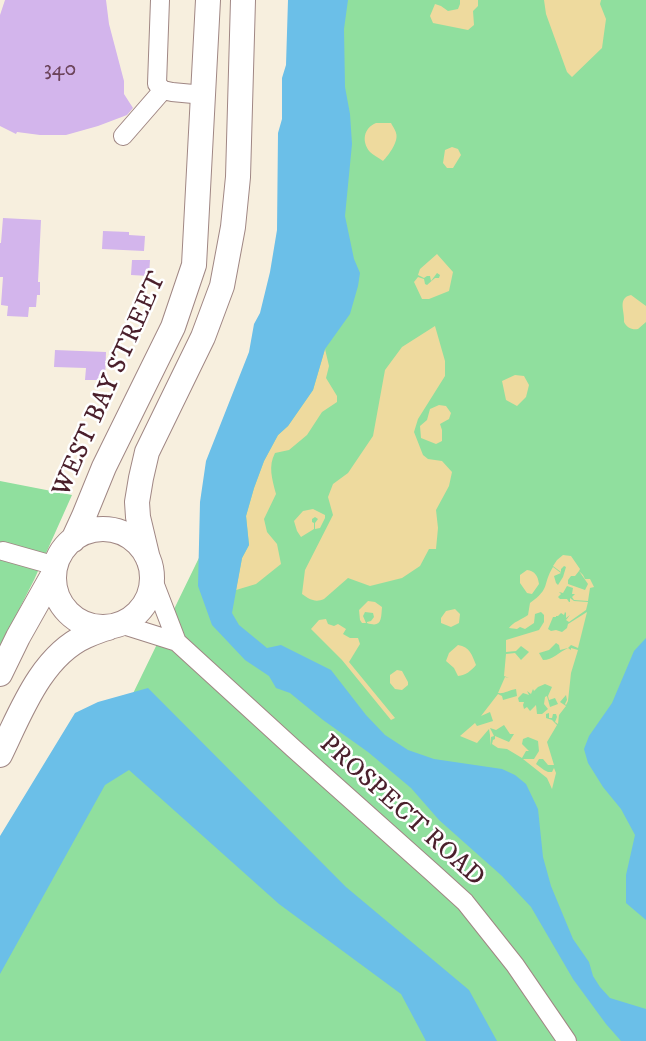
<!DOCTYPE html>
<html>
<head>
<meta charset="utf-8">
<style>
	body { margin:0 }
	canvas { display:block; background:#f7efde }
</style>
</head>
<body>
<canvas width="646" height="1041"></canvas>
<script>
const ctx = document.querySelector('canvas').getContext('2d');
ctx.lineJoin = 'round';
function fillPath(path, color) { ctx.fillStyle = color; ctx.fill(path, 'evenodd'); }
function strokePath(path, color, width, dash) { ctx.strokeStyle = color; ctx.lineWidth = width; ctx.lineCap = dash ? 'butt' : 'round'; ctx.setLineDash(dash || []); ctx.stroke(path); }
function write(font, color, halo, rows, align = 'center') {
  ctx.font = font + ' "IM FELL DW Pica",serif'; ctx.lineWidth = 5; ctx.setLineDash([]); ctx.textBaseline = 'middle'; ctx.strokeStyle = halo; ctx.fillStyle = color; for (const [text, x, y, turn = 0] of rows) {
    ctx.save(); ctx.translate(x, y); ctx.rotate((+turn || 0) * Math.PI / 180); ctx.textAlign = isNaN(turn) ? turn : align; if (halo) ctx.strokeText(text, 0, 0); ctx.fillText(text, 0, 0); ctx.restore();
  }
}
fillPath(new Path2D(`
	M 316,0 L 646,0 L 646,1041 L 0,1041 L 0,882 L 123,714 L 249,455 Z
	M 0,481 L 72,495 L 34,580 L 0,647 Z`), '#90df9e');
fillPath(new Path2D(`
	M 460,0 L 478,0 L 478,6 L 473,11 L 474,25 L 468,30 L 433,23 L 430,16 L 435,4 L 441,6 L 448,11 L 458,9 L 460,4 Z
	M 544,0 L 601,0 L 600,4 L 606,19 L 602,48 L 572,77 L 567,72 L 546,14 Z
	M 376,123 L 391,123 C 392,125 396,131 396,133 C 399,141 389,155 383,161 C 379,158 373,155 370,152 C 361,141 364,128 376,123 Z
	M 452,147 L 458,149 L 461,155 L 453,168 L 447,168 L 443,163 L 445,150 Z
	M 437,254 L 453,272 L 449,291 L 429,299 L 422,299 L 414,282 L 418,277 L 424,279 L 425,284 L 427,285 L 435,278 L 439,278 L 440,275 L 437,273 L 431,281 L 430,276 L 427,276 L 424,278 L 418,275 L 420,269 Z
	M 631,295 L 646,306 L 646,322 L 638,329 C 632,330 627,328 624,322 C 625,311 617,298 631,295 Z
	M 435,326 L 445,361 L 445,376 L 418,419 L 414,432 L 423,455 L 428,459 L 442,461 L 452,472 L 449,486 L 436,510 L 438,528 L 436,549 L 429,549 L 420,566 L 402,578 L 370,586 L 348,578 L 324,599 C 315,603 309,599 302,594 L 305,570 L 333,515 L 328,497 L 333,484 L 348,473 L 373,436 L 385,370 L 402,347 Z
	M 325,349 L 329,366 L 326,378 L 337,396 L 337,402 L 322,412 L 307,435 L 289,450 L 275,453 C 268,466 272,479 276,494 L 264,519 L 267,532 L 277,544 L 281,564 L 256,584 L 236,590 L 242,558 L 249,545 L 246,516 L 254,488 L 264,461 L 278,435 L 288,426 L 313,390 Z
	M 515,375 L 524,376 L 529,385 L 526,397 L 517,406 L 506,400 L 502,381 Z
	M 439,405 L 446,406 L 451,413 L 449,419 L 440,424 L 442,430 L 442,441 L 436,444 L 421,438 L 420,426 L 427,420 L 430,409 Z
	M 313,509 L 325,515 L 325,518 L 320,528 L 315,529 L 315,523 L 318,519 L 315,517 L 312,519 L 312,522 L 314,523 L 314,529 L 301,537 L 297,531 L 294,521 L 303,511 Z
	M 563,555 L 571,556 L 580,569 L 579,571 L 583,575 L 585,579 L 590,579 L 594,587 L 590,588 L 588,601 L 574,600 L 572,597 L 575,594 L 572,594 L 573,588 L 567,586 L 563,593 L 559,592 L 561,594 L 558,597 L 560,599 L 567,599 L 569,602 L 570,602 L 570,598 L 574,601 L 588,602 L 586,610 L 569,622 L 566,620 L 570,615 L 566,618 L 566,613 L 565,612 L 564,615 L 561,613 L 558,616 L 556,616 L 556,617 L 553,617 L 548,629 L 551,631 L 556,630 L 562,632 L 567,628 L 568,624 L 587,612 L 578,648 L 571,645 L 568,648 L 571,650 L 571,648 L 578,650 L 571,673 L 568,701 L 566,705 L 565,704 L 567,700 L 566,695 L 560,702 L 566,706 L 559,715 L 558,724 L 555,722 L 557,717 L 556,714 L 553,714 L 552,718 L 549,718 L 549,713 L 546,714 L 546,718 L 552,720 L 557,725 L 547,742 L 554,765 L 548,765 L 543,759 L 539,759 L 536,764 L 544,770 L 548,772 L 552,772 L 554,768 L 556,773 L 552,789 L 547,778 L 523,759 L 534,759 L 539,751 L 538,741 L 528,737 L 523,739 L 522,744 L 529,751 L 526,751 L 522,758 L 507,749 L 498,748 L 492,744 L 493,740 L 495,739 L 495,736 L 509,742 L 514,734 L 510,734 L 504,725 L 496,730 L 490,728 L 494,736 L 491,737 L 490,746 L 490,735 L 489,729 L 477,743 L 460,736 L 475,723 L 477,726 L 493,721 L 490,712 L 481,716 L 498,694 L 502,696 L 503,700 L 517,696 L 516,689 C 509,690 504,694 498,693 L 505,677 L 509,678 L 504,676 L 506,654 L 515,653 L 521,660 L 529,652 L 521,646 L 516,651 L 506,652 L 506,640 L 539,630 L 544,622 L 544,615 L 541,612 L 535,614 L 534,623 L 525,629 L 520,627 L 517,629 L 509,628 C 513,622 521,620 528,615 L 530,603 C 551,588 542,585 553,567 L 561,573 L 554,576 L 556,583 L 558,585 L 563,577 L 566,567 L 564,566 L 561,569 L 561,572 L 553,566 L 557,560 ZM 579,571 L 588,584 L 585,590 L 568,584 L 568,580 L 571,576 L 575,576 ZM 556,643 L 559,645 L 560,650 L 568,648 C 559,652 553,660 543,660 L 539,653 L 549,650 ZM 545,684 L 552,687 L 548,696 L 549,700 L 555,698 L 558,704 L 550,707 L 547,696 L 545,697 L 544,704 L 548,709 L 542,714 L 537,714 L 536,705 L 530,711 L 527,707 L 524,709 L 523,705 L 524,702 L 519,702 L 518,698 L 523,693 L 529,695 L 527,691 L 531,694 L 533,689 L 534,691 L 538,687 Z
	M 527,570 C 535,571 538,576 539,584 L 532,594 L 527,593 L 520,583 L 520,575 Z
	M 368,601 L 375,602 L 382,607 C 381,619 382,628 367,623 L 367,622 L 371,621 L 374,617 L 373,613 L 365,612 L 363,616 L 366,623 L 362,623 L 360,620 L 359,610 Z
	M 455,609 L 460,614 L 459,623 L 451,627 L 441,623 L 441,618 L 446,611 Z
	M 326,619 L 328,624 L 334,626 L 338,624 L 346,629 L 343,634 L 350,638 L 358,638 L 360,644 L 349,662 L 395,718 L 391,720 L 342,660 L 311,629 L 319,620 Z
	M 458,645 C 470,647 472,655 476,665 C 471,671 466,675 458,676 L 454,668 L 446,661 L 449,653 Z
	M 397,670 L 402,671 L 408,682 L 408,685 L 402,690 L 395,689 L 390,683 L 390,675 Z`), '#eeda9e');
fillPath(new Path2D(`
	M 288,0 L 348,0 L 344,29 L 345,87 L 350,114 L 352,144 L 345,216 L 354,259 L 360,273 L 358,286 L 350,314 L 325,349 L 313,390 L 288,426 L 278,435 L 264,461 L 254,488 L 246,516 L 249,545 L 242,558 L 232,613 L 239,625 L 267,648 L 281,645 L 331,670 L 366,715 L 385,735 L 408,750 L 434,759 L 502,769 L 515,775 L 526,784 L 538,809 L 543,857 L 551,886 L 573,939 L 589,962 L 593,976 L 600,987 L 610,998 L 646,1009 L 646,1041 L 621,1041 L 606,1024 L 573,979 L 531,907 L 502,876 L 439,820 L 411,788 L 368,752 L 323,720 L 290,693 L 276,688 L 269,676 L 245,660 L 212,625 L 198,586 L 200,502 L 206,461 L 249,352 L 254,324 L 260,313 L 270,272 L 277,230 L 278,133 L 282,119 L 282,78 L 286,65 Z
	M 646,638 L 646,920 L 626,903 L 626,875 L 635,835 L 621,809 L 603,787 L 588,763 L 584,749 L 589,736 L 612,703 L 634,651 Z
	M 148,688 L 346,887 L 469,990 L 497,1041 L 426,1041 L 401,994 L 279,904 L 129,770 L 105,785 L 0,974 L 0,836 L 75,713 L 98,702 Z`), '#6bbfe8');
fillPath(new Path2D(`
	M 5,0 L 106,0 L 109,24 L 124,81 L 124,94 L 133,108 L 127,115 L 98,126 L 66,135 L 40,135 L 17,132 L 16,134 L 0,126 L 0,15 Z
	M 3,218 L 41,220 L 38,282 L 40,282 L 40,295 L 37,295 L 36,307 L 29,307 L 28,317 L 7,316 L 8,306 L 1,305 L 3,277 L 0,277 L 0,243 L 1,243 Z
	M 103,231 L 129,232 L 129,235 L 145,236 L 144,251 L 102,249 Z
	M 132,260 L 150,260 L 149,276 L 131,275 Z
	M 55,350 L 106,352 L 105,380 L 85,380 L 86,368 L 54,367 Z`), '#d3b5ec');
const minor = new Path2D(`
	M 160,0 L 157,84 L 163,90 L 172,92 L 204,95
	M 123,136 L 163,90
	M 3,551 L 56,566
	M 152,577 L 177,642
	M 120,624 L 177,642 L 293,748 L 432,872 L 465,902 L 515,965 L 567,1041`);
const major = new Path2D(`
	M54 578a49 49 0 1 1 98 0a49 49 0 1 1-98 0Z
	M 73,540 L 84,516 L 104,467 L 173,327 L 194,265 L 208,0
	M 148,559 L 138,517 L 137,502 L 141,478 L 147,452 L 203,337 L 222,286 L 233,227 L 238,177 L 243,0
	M 0,674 L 18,637 L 54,573
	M 0,755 C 20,714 41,656 86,636 C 93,633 100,630 108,628`);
strokePath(minor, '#a08784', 20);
strokePath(major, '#a08784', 26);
strokePath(minor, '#fff', 18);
strokePath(major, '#fff', 24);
write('22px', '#6c445b', null, [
	["340",60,70]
]);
write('26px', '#4a1f2b', '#fff', [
	["WEST BAY STREET",111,385,-66],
	["PROSPECT ROAD",401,812,42]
]);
</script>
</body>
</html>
